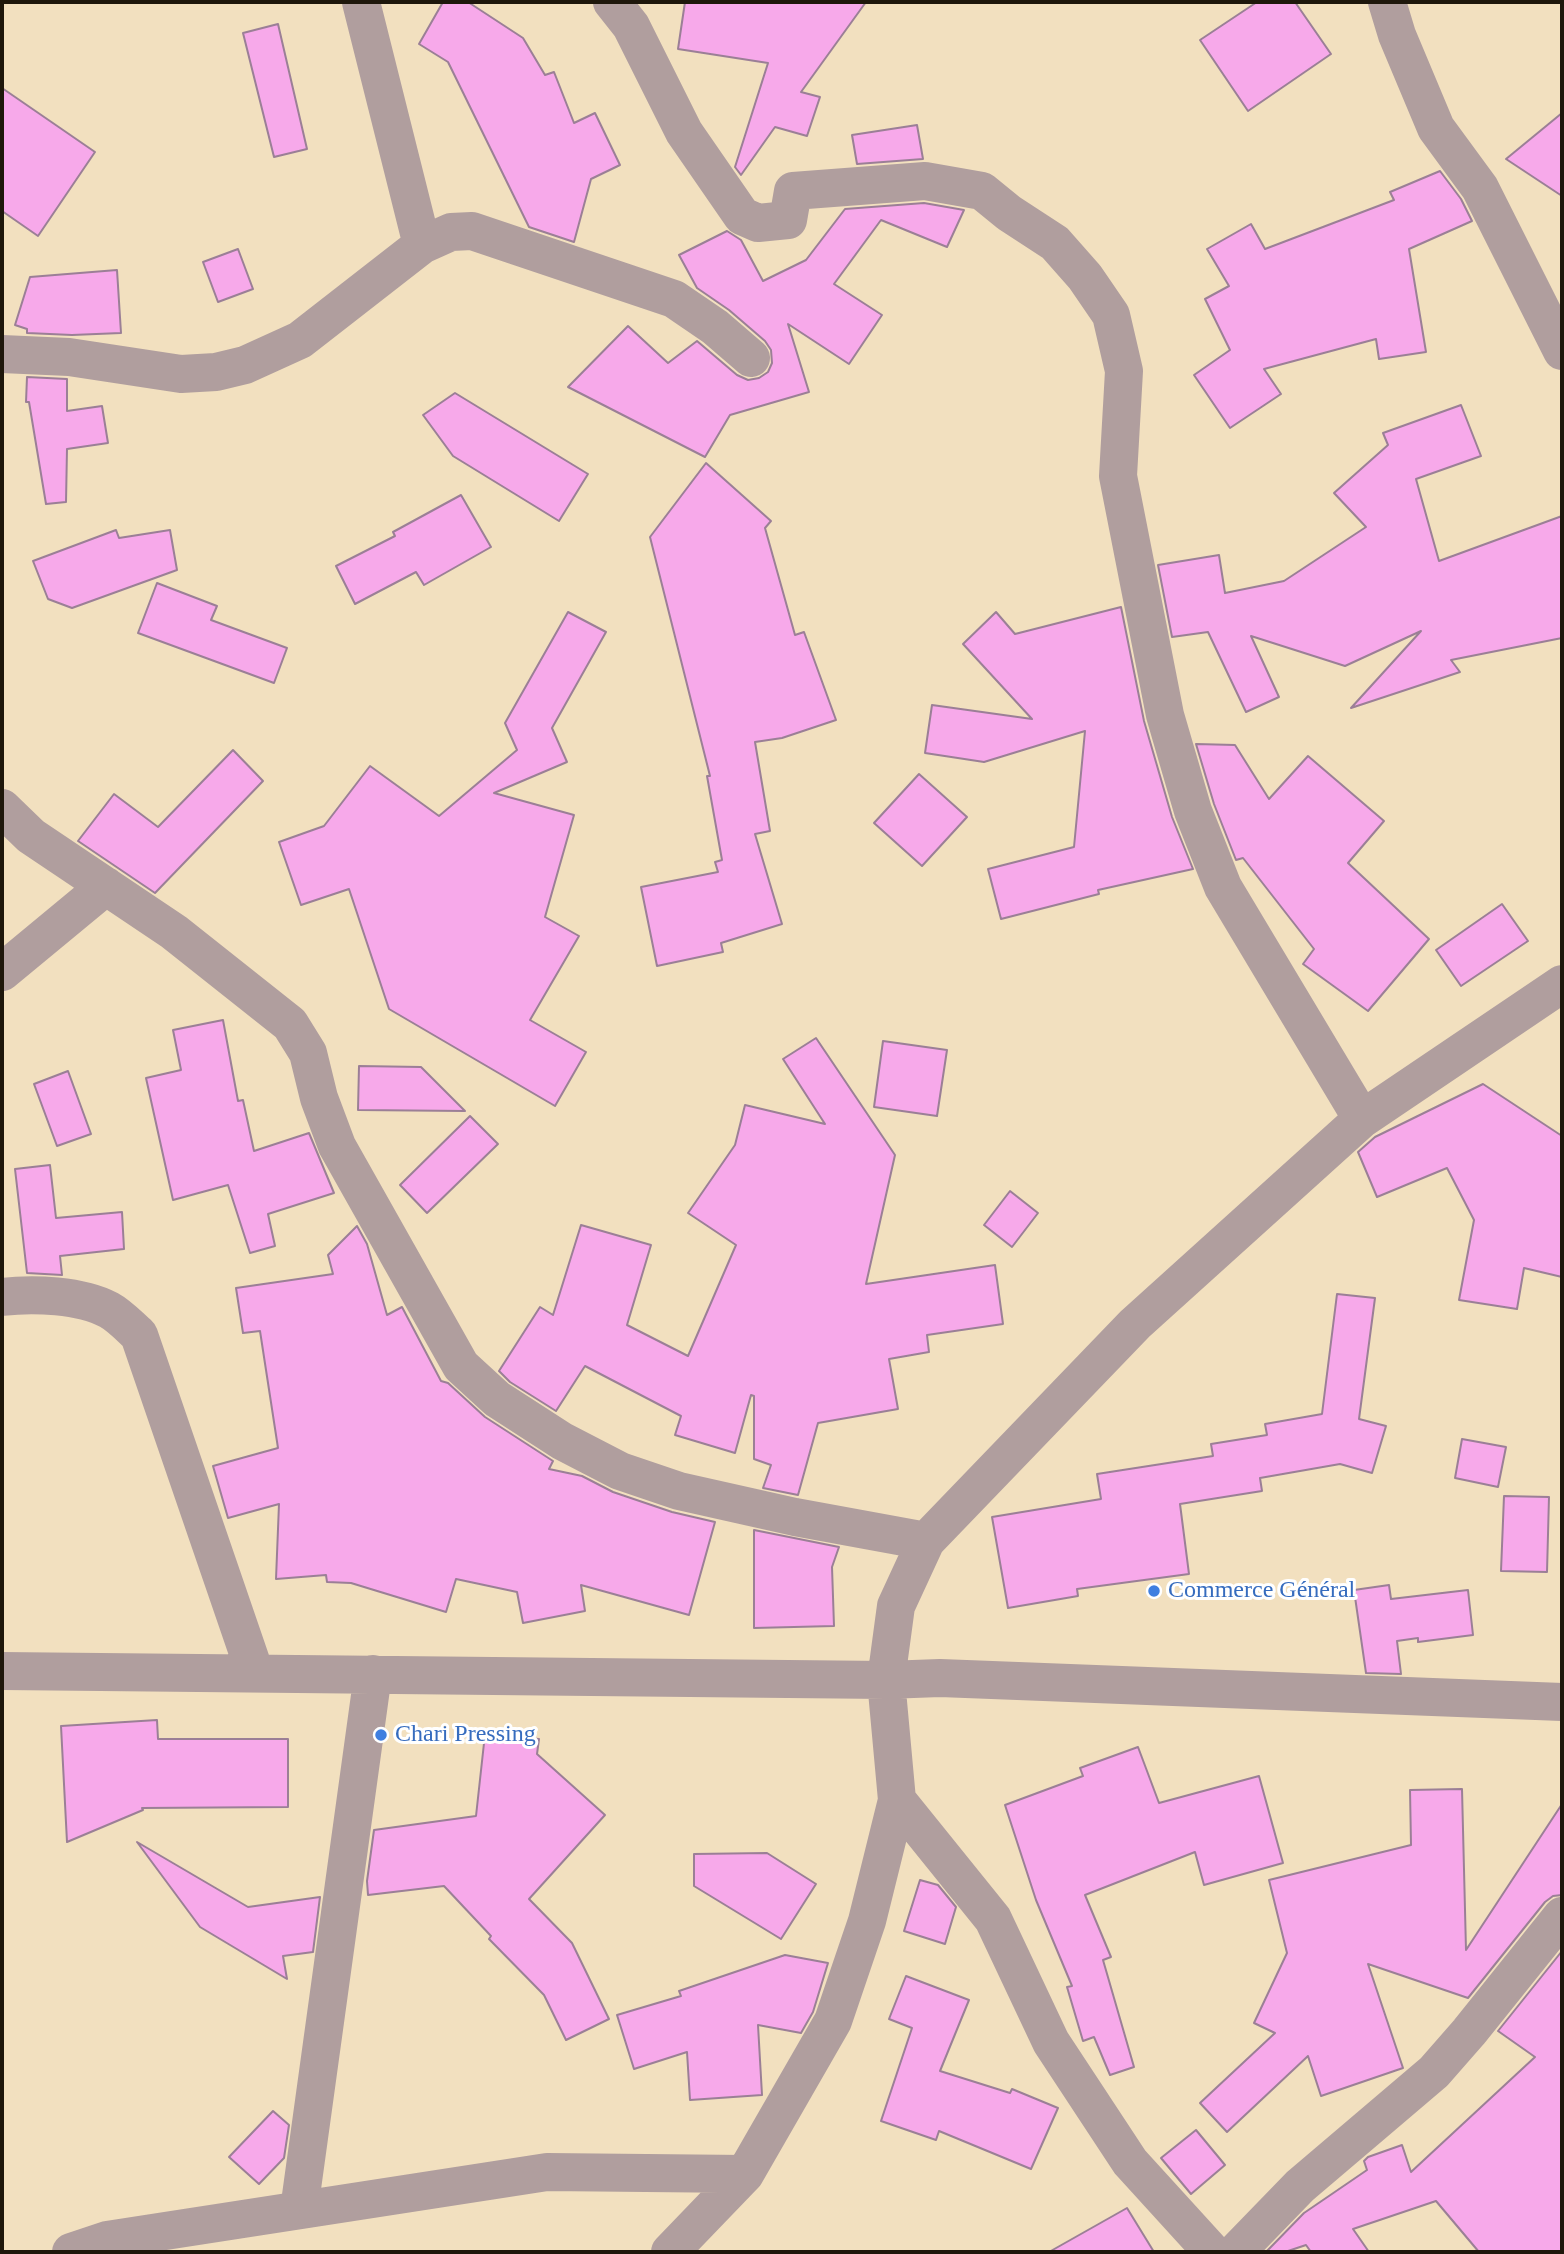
<!DOCTYPE html>
<html>
<head>
<meta charset="utf-8">
<style>
	body { margin:0 }
	#map { position:relative; width:1564px; height:2254px; overflow:hidden; background:#f2e0bf; font-family:Georgia,serif }
	canvas { display:block }
	.frame { position:absolute; inset:0; border:4px solid #1e170b; pointer-events:none }
</style>
</head>
<body>
<div id="map">
<canvas width="1564" height="2254"></canvas>
<div class="frame"></div>
</div>
<script>
const ctx = document.querySelector('canvas').getContext('2d');
ctx.lineJoin = 'round';
function fillPath(path, color) { ctx.fillStyle = color; ctx.fill(path, 'evenodd'); }
function strokePath(path, color, width, dash) { ctx.strokeStyle = color; ctx.lineWidth = width; ctx.lineCap = dash ? 'butt' : 'round'; ctx.setLineDash(dash || []); ctx.stroke(path); }
function write(font, color, halo, rows, align = 'center') {
  ctx.font = font + ' Georgia,serif'; ctx.lineWidth = 6; ctx.setLineDash([]); ctx.textBaseline = 'middle'; ctx.strokeStyle = halo; ctx.fillStyle = color; for (const [text, x, y, turn = 0] of rows) {
    ctx.save(); ctx.translate(x, y); ctx.rotate((+turn || 0) * Math.PI / 180); ctx.textAlign = isNaN(turn) ? turn : align; if (halo) ctx.strokeText(text, 0, 0); ctx.fillText(text, 0, 0); ctx.restore();
  }
}
const building = new Path2D(`
	M 443,2 L 468,2 L 523,38 L 545,75 L 554,72 L 574,123 L 595,113 L 620,165 L 591,179 L 574,242 L 529,227 L 448,62 L 419,44 Z
	M 685,2 L 866,2 L 801,92 L 820,97 L 807,136 L 775,127 L 741,175 L 735,167 L 768,63 L 678,49 Z
	M 1257,2 L 1295,2 L 1331,54 L 1248,111 L 1200,40 Z
	M 278,24 L 307,149 L 274,157 L 243,33 Z
	M 2,88 L 95,152 L 38,236 L 2,211 Z
	M 1562,113 L 1562,196 L 1506,159 Z
	M 917,125 L 923,159 L 857,164 L 852,135 Z
	M 1440,171 L 1461,199 L 1472,221 L 1409,249 L 1426,352 L 1379,359 L 1376,339 L 1264,369 L 1281,394 L 1230,428 L 1194,375 L 1230,350 L 1205,299 L 1229,286 L 1207,249 L 1251,224 L 1265,249 L 1394,200 L 1390,192 Z
	M 924,203 L 964,210 L 947,247 L 881,220 L 834,284 L 882,315 L 849,364 L 788,324 L 809,392 L 730,415 L 705,457 L 568,387 L 628,326 L 668,363 L 697,341 L 737,375 L 748,380 L 759,378 L 768,372 L 772,363 L 771,350 L 765,341 L 729,310 L 697,288 L 679,255 L 727,231 L 741,240 L 763,281 L 806,260 L 845,209 Z
	M 238,249 L 253,289 L 218,302 L 203,262 Z
	M 117,270 L 121,333 L 72,335 L 27,333 L 27,329 L 15,325 L 30,277 Z
	M 27,377 L 67,379 L 67,411 L 102,406 L 108,443 L 67,449 L 66,502 L 46,504 L 29,402 L 26,402 Z
	M 455,393 L 588,474 L 559,521 L 453,456 L 423,415 Z
	M 1461,405 L 1481,456 L 1416,479 L 1439,561 L 1562,516 L 1562,638 L 1451,660 L 1460,672 L 1351,708 L 1421,631 L 1345,666 L 1251,636 L 1279,697 L 1246,712 L 1208,632 L 1172,637 L 1158,565 L 1219,555 L 1225,593 L 1284,581 L 1366,527 L 1334,493 L 1388,445 L 1383,433 Z
	M 706,463 L 771,521 L 765,528 L 795,635 L 804,632 L 836,720 L 782,738 L 755,742 L 770,831 L 755,834 L 782,924 L 721,943 L 723,952 L 657,966 L 641,887 L 718,872 L 715,862 L 722,860 L 707,776 L 710,776 L 650,537 Z
	M 461,495 L 491,547 L 424,585 L 416,572 L 355,604 L 336,566 L 395,536 L 393,532 Z
	M 116,530 L 119,538 L 170,530 L 177,570 L 72,608 L 48,599 L 33,561 Z
	M 157,583 L 217,606 L 211,620 L 287,648 L 274,683 L 138,633 Z
	M 1121,607 L 1144,721 L 1172,817 L 1193,869 L 1098,890 L 1099,894 L 1001,919 L 988,869 L 1074,847 L 1085,731 L 984,762 L 925,753 L 932,705 L 1032,719 L 963,644 L 996,612 L 1015,634 Z
	M 568,612 L 606,632 L 552,728 L 567,762 L 494,793 L 574,815 L 545,917 L 579,936 L 530,1020 L 586,1052 L 555,1106 L 389,1009 L 349,889 L 301,905 L 279,842 L 324,826 L 370,766 L 439,816 L 517,750 L 505,723 Z
	M 1196,744 L 1235,745 L 1269,799 L 1308,756 L 1384,821 L 1348,863 L 1429,939 L 1368,1011 L 1303,964 L 1314,949 L 1243,858 L 1236,860 L 1214,804 Z
	M 233,750 L 263,781 L 155,893 L 78,841 L 114,794 L 158,827 Z
	M 919,774 L 967,817 L 922,866 L 874,823 Z
	M 1502,904 L 1528,941 L 1461,986 L 1436,950 Z
	M 223,1020 L 238,1101 L 243,1100 L 254,1151 L 309,1133 L 334,1193 L 268,1214 L 275,1246 L 250,1253 L 228,1185 L 173,1200 L 146,1078 L 181,1070 L 173,1030 Z
	M 816,1038 L 895,1155 L 866,1284 L 995,1265 L 1003,1324 L 927,1335 L 929,1352 L 889,1359 L 898,1409 L 818,1423 L 798,1495 L 763,1488 L 771,1465 L 754,1459 L 754,1396 L 751,1395 L 735,1453 L 675,1435 L 681,1416 L 585,1366 L 556,1411 L 510,1382 L 499,1371 L 540,1307 L 553,1315 L 581,1225 L 651,1245 L 627,1325 L 688,1356 L 736,1245 L 688,1213 L 735,1145 L 745,1105 L 825,1124 L 783,1059 Z
	M 883,1041 L 947,1050 L 937,1116 L 874,1107 Z
	M 359,1066 L 421,1067 L 465,1111 L 358,1110 Z
	M 68,1071 L 91,1134 L 57,1146 L 34,1084 Z
	M 1483,1084 L 1562,1136 L 1562,1277 L 1524,1268 L 1517,1309 L 1459,1300 L 1474,1220 L 1447,1168 L 1377,1197 L 1358,1152 L 1375,1137 Z
	M 470,1116 L 498,1144 L 427,1213 L 400,1185 Z
	M 50,1165 L 56,1218 L 122,1212 L 124,1249 L 60,1256 L 62,1275 L 27,1273 L 15,1169 Z
	M 1010,1191 L 1038,1213 L 1012,1247 L 984,1225 Z
	M 357,1226 L 367,1244 L 387,1315 L 402,1307 L 441,1381 L 448,1383 L 485,1417 L 553,1461 L 549,1469 L 582,1476 L 613,1492 L 672,1512 L 715,1522 L 689,1615 L 581,1585 L 585,1611 L 523,1623 L 517,1592 L 456,1579 L 446,1612 L 351,1583 L 327,1582 L 326,1575 L 276,1579 L 279,1504 L 228,1518 L 213,1466 L 278,1448 L 260,1331 L 243,1333 L 236,1288 L 333,1274 L 328,1255 Z
	M 1337,1294 L 1375,1298 L 1359,1419 L 1386,1426 L 1372,1473 L 1340,1464 L 1260,1478 L 1262,1491 L 1180,1504 L 1189,1574 L 1077,1589 L 1078,1596 L 1008,1608 L 992,1517 L 1101,1499 L 1097,1474 L 1213,1456 L 1211,1444 L 1267,1435 L 1265,1424 L 1322,1414 Z
	M 1462,1439 L 1506,1447 L 1498,1487 L 1455,1478 Z
	M 1504,1496 L 1549,1497 L 1547,1572 L 1501,1571 Z
	M 754,1530 L 839,1547 L 832,1567 L 834,1626 L 754,1628 Z
	M 1389,1585 L 1391,1599 L 1468,1590 L 1473,1635 L 1418,1642 L 1418,1638 L 1397,1641 L 1401,1674 L 1366,1673 L 1354,1590 Z
	M 157,1720 L 158,1739 L 288,1739 L 288,1807 L 142,1808 L 143,1810 L 67,1842 L 61,1726 Z
	M 485,1734 L 539,1739 L 537,1754 L 605,1815 L 529,1899 L 572,1943 L 609,2019 L 566,2040 L 544,1995 L 489,1939 L 491,1936 L 444,1886 L 368,1895 L 367,1881 L 374,1830 L 476,1816 Z
	M 1138,1747 L 1159,1803 L 1259,1776 L 1283,1863 L 1204,1885 L 1195,1852 L 1085,1895 L 1111,1957 L 1103,1960 L 1134,2067 L 1110,2075 L 1094,2037 L 1083,2041 L 1067,1987 L 1072,1986 L 1036,1900 L 1005,1805 L 1083,1776 L 1080,1768 Z
	M 1462,1789 L 1466,1950 L 1562,1804 L 1562,1895 L 1553,1896 L 1545,1902 L 1468,1998 L 1368,1964 L 1403,2068 L 1321,2096 L 1308,2056 L 1227,2132 L 1200,2103 L 1275,2033 L 1254,2023 L 1287,1953 L 1269,1880 L 1411,1845 L 1410,1790 Z
	M 137,1842 L 248,1907 L 320,1897 L 313,1952 L 283,1956 L 287,1979 L 200,1927 Z
	M 767,1853 L 816,1884 L 781,1939 L 694,1886 L 694,1854 Z
	M 920,1880 L 938,1885 L 956,1907 L 945,1944 L 904,1931 Z
	M 1562,1951 L 1562,2252 L 1479,2252 L 1436,2201 L 1353,2229 L 1369,2252 L 1311,2252 L 1306,2245 L 1285,2252 L 1266,2252 L 1304,2213 L 1367,2170 L 1364,2161 L 1368,2157 L 1402,2145 L 1411,2172 L 1535,2057 L 1498,2031 Z
	M 785,1955 L 828,1963 L 813,2012 L 801,2033 L 758,2025 L 762,2095 L 690,2100 L 687,2052 L 634,2069 L 617,2015 L 681,1996 L 679,1991 Z
	M 906,1976 L 969,2000 L 940,2071 L 1010,2093 L 1012,2089 L 1058,2108 L 1031,2169 L 939,2131 L 936,2140 L 881,2121 L 912,2028 L 889,2019 Z
	M 273,2111 L 289,2125 L 284,2158 L 259,2184 L 229,2157 Z
	M 1196,2130 L 1225,2165 L 1191,2194 L 1161,2158 Z
	M 1127,2208 L 1154,2252 L 1049,2252 Z`);
fillPath(building, '#f7a9ea');
strokePath(building, '#9b7f96', 2);
strokePath(new Path2D(`
	M 361,2 L 422,245
	M 612,2 L 631,26 L 684,132 L 742,216 L 758,223 L 788,220 L 793,191 L 925,181 L 982,191 L 1009,213 L 1055,243 L 1085,277 L 1111,315 L 1124,371 L 1118,476 L 1165,715 L 1193,811 L 1223,887 L 1362,1119
	M 1387,2 L 1397,35 L 1436,128 L 1480,188 L 1562,351
	M 2,354 L 69,357 L 181,374 L 216,372 L 245,365 L 300,340 L 422,245 L 451,232 L 472,231 L 674,299 L 715,327 L 751,358
	M 2,808 L 31,836 L 174,932 L 290,1024 L 308,1053 L 319,1098 L 337,1146 L 461,1366 L 497,1399 L 562,1441 L 620,1471 L 679,1491 L 795,1517 L 926,1541
	M 2,972 L 106,886
	M 2,1297 C 33,1293 81,1295 109,1310 C 120,1316 130,1327 139,1335 L 255,1673
	M 2,1671 L 886,1680 L 940,1678 L 1562,1702
	M 897,1800 L 993,1919 L 1051,2042 L 1130,2162 L 1212,2252
	M 299,2210 L 373,1674
	M 71,2252 L 107,2240 L 547,2172 L 745,2174
	M 670,2252 L 745,2174 L 833,2021 L 867,1921 L 897,1800 L 886,1680 L 896,1606 L 926,1541 L 1135,1324 L 1362,1119 L 1562,984
	M 1236,2252 L 1300,2186 L 1434,2072 L 1469,2032 L 1562,1916`), '#b09e9e', 38);
for (const [x, y, r, color] of [
	[1154,1591,7,"#3f7fe0"],
	[381,1735,7,"#3f7fe0"]
]) { const dot = new Path2D(); dot.arc(x, y, r, 0, 2 * Math.PI); ctx.fillStyle = color; ctx.fill(dot); strokePath(dot, '#fff', 2.5); }
write('24px', '#366cbe', '#fff', [
	["Commerce Général",1168,1591],
	["Chari Pressing",395,1735]
], 'left');
</script>
</body>
</html>
